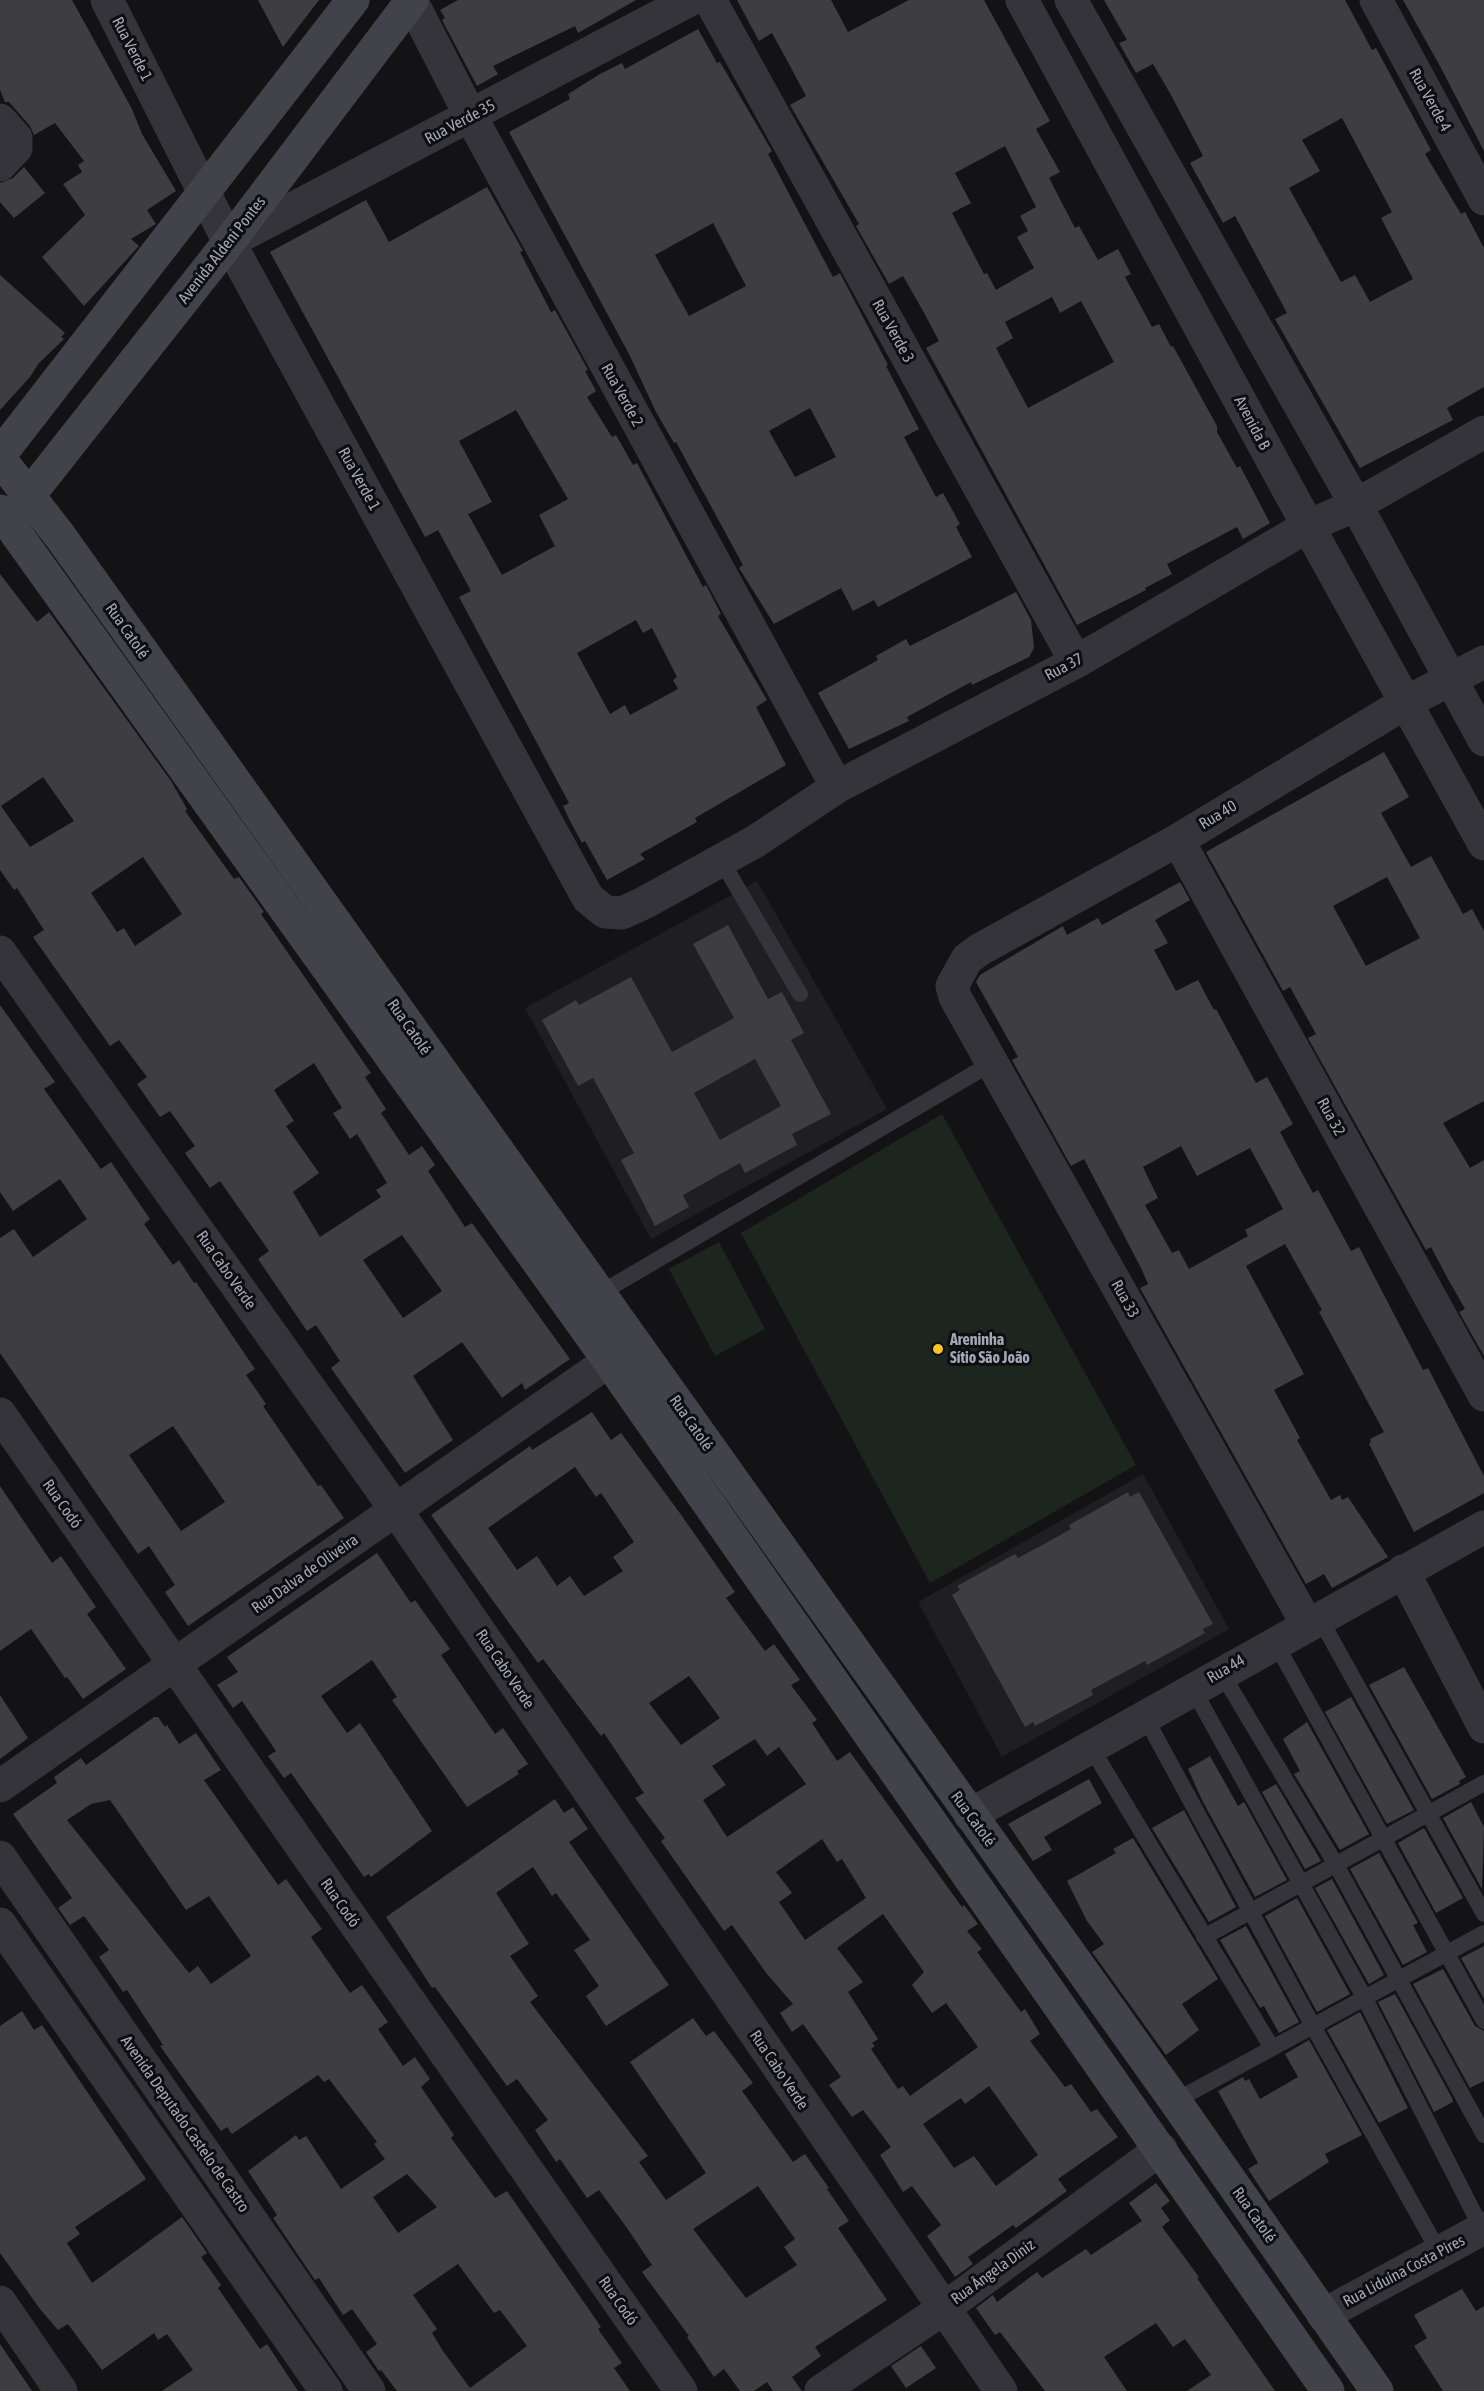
<!DOCTYPE html>
<html>
<head>
<meta charset="utf-8">
<style>
	body { margin:0 }
	canvas { display:block; background:#131315 }
</style>
</head>
<body>
<canvas width="1484" height="2391"></canvas>
<script>
const ctx = document.querySelector('canvas').getContext('2d');
ctx.lineJoin = 'round';
function fillPath(path, color) { ctx.fillStyle = color; ctx.fill(path, 'evenodd'); }
function strokePath(path, color, width, dash) { ctx.strokeStyle = color; ctx.lineWidth = width; ctx.lineCap = dash ? 'butt' : 'round'; ctx.setLineDash(dash || []); ctx.stroke(path); }
function write(font, color, halo, rows, align = 'center') {
  ctx.font = font + ' "Asap Condensed",sans-serif'; ctx.lineWidth = 6; ctx.setLineDash([]); ctx.textBaseline = 'middle'; ctx.strokeStyle = halo; ctx.fillStyle = color; for (const [text, x, y, turn = 0] of rows) {
    ctx.save(); ctx.translate(x, y); ctx.rotate((+turn || 0) * Math.PI / 180); ctx.textAlign = isNaN(turn) ? turn : align; if (halo) ctx.strokeText(text, 0, 0); ctx.fillText(text, 0, 0); ctx.restore();
  }
}
fillPath(new Path2D(`
	M 757,881 L 887,1109 L 651,1239 L 525,1008 Z
	M 1143,1474 L 1229,1629 L 1002,1757 L 918,1602 Z`), '#1f1f22');
fillPath(new Path2D(`
	M 942,1114 L 1136,1465 L 930,1583 L 741,1233 Z
	M 719,1242 L 765,1329 L 715,1356 L 669,1269 Z`), '#1d251f');
fillPath(new Path2D(`
	M 0,0 L 72,0 L 132,109 L 142,134 L 176,191 L 147,210 L 156,224 L 131,239 L 139,246 L 84,306 L 42,257 L 85,215 L 63,184 L 82,172 L 78,165 L 84,161 L 55,123 L 34,135 L 30,126 L 9,102 L 5,102 L 0,90 Z
	M 258,0 L 319,0 L 283,47 Z
	M 458,0 L 636,0 L 578,33 L 575,26 L 493,66 L 498,74 L 477,86 L 442,20 L 445,18 L 440,10 Z
	M 737,0 L 831,0 L 848,32 L 909,0 L 984,0 L 1050,121 L 1036,129 L 1060,172 L 1049,178 L 1075,228 L 1079,226 L 1098,260 L 1118,249 L 1131,274 L 1125,277 L 1152,327 L 1159,324 L 1171,347 L 1173,346 L 1217,426 L 1217,432 L 1237,468 L 1240,466 L 1270,523 L 1243,539 L 1237,527 L 1167,564 L 1172,574 L 1145,588 L 1146,590 L 1077,625 L 926,348 L 939,341 L 922,309 L 903,276 L 889,284 L 856,226 L 859,224 L 790,105 L 806,96 L 789,64 L 772,33 L 759,41 ZM 1005,146 L 1036,207 L 1020,216 L 1028,231 L 1017,237 L 1034,268 L 996,290 L 987,273 L 984,274 L 952,213 L 971,203 L 955,173 ZM 1052,297 L 1060,313 L 1081,301 L 1114,362 L 1028,408 L 996,348 L 1013,338 L 1005,322 Z
	M 1104,0 L 1345,0 L 1372,50 L 1376,48 L 1431,150 L 1425,154 L 1461,214 L 1465,212 L 1484,248 L 1484,387 L 1447,408 L 1453,420 L 1360,468 L 1275,319 L 1287,313 L 1235,216 L 1223,223 L 1190,163 L 1203,156 L 1171,95 L 1153,64 L 1136,73 L 1119,43 L 1127,40 ZM 1342,118 L 1392,212 L 1381,218 L 1413,279 L 1370,302 L 1355,275 L 1341,282 L 1289,188 L 1320,171 L 1302,140 Z
	M 1403,0 L 1484,0 L 1484,151 L 1441,68 Z
	M 698,29 L 717,63 L 720,62 L 772,151 L 768,154 L 833,277 L 840,273 L 888,365 L 886,366 L 919,429 L 904,437 L 936,497 L 943,493 L 960,524 L 956,527 L 972,557 L 878,607 L 874,600 L 853,611 L 841,588 L 774,624 L 739,568 L 743,565 L 676,442 L 674,443 L 656,412 L 629,354 L 509,132 L 570,99 L 568,94 L 600,74 L 622,63 L 625,69 ZM 713,223 L 746,286 L 689,316 L 655,255 ZM 810,408 L 836,457 L 795,477 L 769,431 Z
	M 24,167 L 45,193 L 14,218 L 0,202 L 0,183 L 13,178 Z
	M 487,187 L 523,251 L 520,252 L 551,312 L 555,310 L 588,370 L 585,371 L 596,391 L 587,397 L 612,437 L 616,435 L 633,465 L 637,463 L 703,587 L 706,585 L 721,614 L 718,616 L 767,700 L 756,707 L 786,765 L 695,818 L 697,822 L 640,854 L 645,859 L 607,880 L 585,841 L 582,843 L 570,821 L 563,806 L 569,803 L 459,597 L 471,591 L 438,530 L 425,537 L 270,252 L 366,200 L 389,242 ZM 516,410 L 568,499 L 539,515 L 555,546 L 502,575 L 468,514 L 492,502 L 459,441 ZM 636,620 L 643,633 L 652,628 L 677,677 L 673,680 L 678,689 L 630,715 L 625,705 L 610,714 L 577,653 Z
	M 0,275 L 65,333 L 61,337 L 64,339 L 39,363 L 30,377 L 0,410 Z
	M 0,574 L 37,622 L 49,612 L 171,781 L 187,809 L 185,811 L 234,879 L 239,877 L 264,912 L 261,914 L 371,1073 L 365,1077 L 386,1109 L 381,1113 L 409,1155 L 422,1146 L 435,1165 L 428,1171 L 465,1227 L 472,1223 L 570,1359 L 525,1390 L 522,1383 L 502,1398 L 462,1342 L 413,1376 L 453,1440 L 405,1473 L 331,1368 L 340,1361 L 316,1325 L 307,1331 L 258,1259 L 269,1251 L 220,1181 L 210,1188 L 185,1153 L 195,1146 L 170,1111 L 160,1117 L 137,1084 L 147,1077 L 119,1040 L 110,1046 L 33,937 L 44,930 L 17,888 L 14,890 L 0,870 ZM 43,777 L 74,821 L 30,847 L 1,806 ZM 143,857 L 182,914 L 135,946 L 124,928 L 117,932 L 91,893 ZM 314,1063 L 342,1108 L 333,1113 L 350,1139 L 357,1134 L 387,1183 L 376,1190 L 381,1197 L 320,1237 L 293,1192 L 319,1173 L 286,1126 L 294,1121 L 274,1090 ZM 402,1235 L 442,1291 L 403,1318 L 363,1260 Z
	M 1016,592 L 1031,620 L 1034,648 L 1029,657 L 972,685 L 971,682 L 907,717 L 909,721 L 849,749 L 818,693 L 878,660 L 876,656 L 906,639 L 910,646 Z
	M 1384,752 L 1409,797 L 1381,813 L 1411,867 L 1431,856 L 1463,914 L 1472,909 L 1484,931 L 1484,1101 L 1443,1123 L 1470,1168 L 1484,1160 L 1484,1356 L 1459,1312 L 1465,1309 L 1448,1279 L 1431,1247 L 1426,1250 L 1308,1038 L 1316,1034 L 1290,987 L 1283,991 L 1206,852 ZM 1387,877 L 1420,938 L 1366,966 L 1333,906 Z
	M 1180,882 L 1190,900 L 1155,920 L 1168,943 L 1154,950 L 1176,991 L 1198,980 L 1214,1010 L 1216,1009 L 1256,1083 L 1267,1077 L 1293,1124 L 1280,1132 L 1302,1173 L 1313,1193 L 1318,1190 L 1351,1251 L 1359,1247 L 1423,1370 L 1428,1368 L 1484,1476 L 1484,1493 L 1414,1532 L 1369,1444 L 1371,1442 L 1370,1439 L 1384,1432 L 1319,1312 L 1322,1310 L 1285,1244 L 1246,1266 L 1304,1374 L 1274,1390 L 1300,1438 L 1297,1440 L 1331,1500 L 1340,1495 L 1342,1500 L 1348,1497 L 1388,1557 L 1332,1588 L 1324,1574 L 1306,1584 L 1140,1288 L 1148,1284 L 1141,1268 L 1084,1159 L 1071,1166 L 1012,1060 L 1018,1057 L 976,982 L 980,975 L 1063,926 L 1067,935 L 1098,918 L 1102,925 ZM 1181,1146 L 1197,1176 L 1250,1148 L 1283,1209 L 1245,1230 L 1248,1236 L 1189,1269 L 1179,1250 L 1172,1253 L 1145,1205 L 1158,1198 L 1143,1167 Z
	M 728,925 L 768,999 L 782,992 L 804,1033 L 791,1040 L 831,1114 L 792,1134 L 797,1145 L 745,1173 L 740,1163 L 683,1195 L 689,1207 L 655,1226 L 621,1160 L 634,1153 L 593,1078 L 578,1086 L 542,1020 L 576,1000 L 579,1005 L 631,977 L 672,1052 L 734,1018 L 693,944 ZM 755,1059 L 781,1106 L 720,1140 L 694,1093 Z
	M 0,1005 L 55,1082 L 44,1089 L 101,1169 L 111,1162 L 150,1219 L 144,1224 L 173,1265 L 179,1260 L 194,1283 L 196,1282 L 255,1369 L 246,1375 L 266,1404 L 263,1406 L 318,1486 L 321,1485 L 344,1518 L 188,1626 L 165,1592 L 175,1585 L 149,1546 L 138,1554 L 0,1353 L 0,1238 L 14,1229 L 33,1257 L 87,1219 L 60,1179 L 13,1211 L 0,1192 ZM 173,1426 L 225,1502 L 181,1531 L 129,1455 Z
	M 592,1412 L 611,1440 L 621,1433 L 682,1516 L 735,1592 L 726,1598 L 765,1651 L 774,1644 L 800,1680 L 791,1685 L 817,1720 L 812,1723 L 837,1761 L 850,1752 L 962,1907 L 964,1905 L 978,1924 L 967,1931 L 982,1949 L 977,1952 L 1021,2012 L 1025,2009 L 1040,2034 L 1030,2041 L 1065,2087 L 1071,2084 L 1091,2112 L 1097,2109 L 1118,2137 L 1058,2179 L 1067,2191 L 1016,2228 L 1013,2225 L 968,2257 L 973,2264 L 955,2277 L 927,2236 L 941,2225 L 912,2186 L 903,2192 L 880,2155 L 891,2147 L 863,2110 L 852,2117 L 829,2085 L 841,2077 L 803,2024 L 792,2032 L 780,2013 L 793,2004 L 767,1974 L 732,1925 L 724,1931 L 661,1841 L 665,1838 L 635,1798 L 644,1793 L 604,1733 L 601,1736 L 543,1659 L 538,1663 L 431,1515 L 530,1446 L 532,1450 ZM 575,1467 L 596,1497 L 601,1493 L 634,1542 L 613,1557 L 623,1571 L 584,1596 L 570,1576 L 557,1586 L 537,1556 L 517,1570 L 488,1528 ZM 689,1676 L 720,1718 L 681,1745 L 649,1703 ZM 755,1739 L 767,1756 L 779,1747 L 806,1784 L 727,1837 L 703,1800 L 726,1785 L 712,1766 ZM 822,1839 L 837,1862 L 842,1859 L 866,1898 L 805,1940 L 779,1902 L 792,1893 L 776,1872 ZM 883,1914 L 924,1972 L 912,1985 L 932,2013 L 946,2003 L 978,2047 L 910,2096 L 903,2086 L 898,2089 L 871,2049 L 875,2046 L 872,2043 L 878,2039 L 848,1992 L 863,1982 L 837,1948 ZM 989,2086 L 1038,2155 L 996,2186 L 974,2156 L 954,2168 L 923,2124 L 961,2098 L 965,2104 Z
	M 0,1486 L 52,1563 L 61,1556 L 96,1607 L 87,1614 L 126,1669 L 83,1699 L 67,1677 L 65,1678 L 31,1629 L 0,1651 Z
	M 1128,1492 L 1130,1497 L 1139,1492 L 1213,1624 L 1203,1629 L 1205,1633 L 1180,1647 L 1147,1665 L 1145,1661 L 1091,1690 L 1093,1695 L 1035,1726 L 1033,1722 L 1025,1727 L 952,1595 L 960,1590 L 957,1586 L 1015,1554 L 1018,1558 L 1046,1543 L 1071,1529 L 1069,1525 Z
	M 377,1553 L 411,1603 L 415,1600 L 450,1649 L 441,1655 L 495,1734 L 503,1728 L 528,1764 L 517,1771 L 519,1774 L 467,1807 L 392,1700 L 397,1697 L 372,1660 L 321,1696 L 347,1733 L 360,1723 L 432,1831 L 371,1877 L 369,1874 L 364,1877 L 291,1773 L 284,1778 L 268,1756 L 276,1751 L 242,1701 L 233,1708 L 217,1685 L 238,1672 L 227,1657 Z
	M 1404,1667 L 1466,1777 L 1459,1781 L 1460,1784 L 1432,1799 L 1369,1685 Z
	M 0,1695 L 28,1738 L 0,1759 Z
	M 1351,1697 L 1414,1810 L 1387,1824 L 1325,1712 Z
	M 154,1717 L 158,1717 L 165,1727 L 167,1725 L 179,1744 L 196,1733 L 221,1770 L 204,1780 L 278,1885 L 286,1879 L 322,1929 L 311,1937 L 350,1993 L 362,1985 L 388,2022 L 378,2029 L 403,2066 L 415,2057 L 430,2079 L 421,2087 L 454,2135 L 451,2138 L 495,2198 L 507,2191 L 601,2327 L 598,2329 L 622,2363 L 614,2368 L 630,2391 L 397,2391 L 381,2370 L 379,2371 L 366,2352 L 377,2344 L 352,2309 L 343,2315 L 319,2278 L 315,2280 L 273,2218 L 277,2215 L 248,2171 L 296,2135 L 299,2140 L 306,2136 L 341,2189 L 385,2159 L 374,2144 L 377,2142 L 329,2079 L 324,2082 L 318,2075 L 232,2134 L 227,2127 L 221,2131 L 160,2046 L 163,2045 L 127,1990 L 123,1992 L 99,1957 L 109,1950 L 84,1916 L 70,1925 L 58,1908 L 72,1898 L 13,1814 L 57,1783 L 54,1777 L 81,1758 L 86,1765 ZM 110,1800 L 186,1910 L 209,1896 L 251,1956 L 211,1984 L 198,1966 L 189,1973 L 67,1820 L 91,1804 ZM 407,2174 L 437,2207 L 398,2233 L 373,2197 ZM 458,2264 L 494,2313 L 500,2310 L 527,2346 L 470,2388 L 443,2351 L 432,2333 L 437,2329 L 413,2295 Z
	M 1307,1722 L 1369,1834 L 1340,1850 L 1294,1774 L 1300,1771 L 1283,1739 Z
	M 1210,1756 L 1238,1806 L 1244,1802 L 1287,1880 L 1255,1897 L 1202,1800 L 1188,1769 Z
	M 1089,1779 L 1102,1803 L 1044,1837 L 1052,1850 L 1033,1861 L 1008,1824 Z
	M 1276,1784 L 1321,1861 L 1305,1869 L 1262,1792 Z
	M 555,1799 L 564,1813 L 573,1807 L 588,1829 L 569,1842 L 669,1985 L 606,2026 L 586,1996 L 599,1986 L 574,1950 L 590,1940 L 556,1893 L 552,1896 L 533,1867 L 496,1893 L 529,1944 L 510,1956 L 538,1996 L 530,2002 L 648,2156 L 639,2162 L 666,2200 L 706,2173 L 630,2062 L 693,2018 L 706,2036 L 714,2031 L 753,2083 L 742,2091 L 793,2162 L 805,2154 L 829,2188 L 827,2189 L 849,2221 L 838,2228 L 887,2300 L 815,2347 L 821,2356 L 792,2377 L 802,2391 L 773,2391 L 767,2382 L 754,2391 L 740,2391 L 724,2369 L 714,2377 L 687,2337 L 689,2336 L 642,2272 L 652,2265 L 627,2228 L 599,2190 L 587,2198 L 560,2159 L 556,2162 L 535,2130 L 548,2120 L 517,2079 L 507,2086 L 435,1987 L 432,1988 L 386,1917 ZM 758,2186 L 795,2239 L 784,2247 L 797,2265 L 746,2298 L 693,2229 Z
	M 1471,1802 L 1484,1827 L 1482,1889 L 1443,1818 Z
	M 1184,1810 L 1236,1907 L 1209,1922 L 1152,1828 Z
	M 1424,1828 L 1463,1898 L 1436,1913 L 1398,1843 Z
	M 1133,1838 L 1218,1979 L 1182,2004 L 1199,2030 L 1166,2055 L 1092,1952 L 1104,1944 L 1087,1921 L 1067,1881 L 1116,1853 L 1113,1849 Z
	M 1379,1853 L 1418,1923 L 1413,1925 L 1427,1952 L 1403,1965 L 1350,1869 Z
	M 1332,1879 L 1384,1975 L 1369,1984 L 1315,1888 Z
	M 1297,1898 L 1350,1994 L 1317,2012 L 1265,1916 Z
	M 1246,1926 L 1299,2022 L 1279,2033 L 1264,2006 L 1260,2008 L 1220,1940 Z
	M 1484,1946 L 1484,1999 L 1461,1958 Z
	M 1443,1969 L 1475,2026 L 1484,2031 L 1484,2081 L 1470,2088 L 1413,1984 Z
	M 1395,1994 L 1452,2098 L 1453,2102 L 1434,2112 L 1378,2002 Z
	M 22,2011 L 34,2030 L 42,2025 L 146,2179 L 75,2227 L 80,2234 L 67,2243 L 92,2283 L 182,2217 L 207,2253 L 201,2257 L 221,2285 L 218,2288 L 260,2349 L 267,2344 L 298,2391 L 162,2391 L 193,2370 L 167,2334 L 158,2340 L 154,2333 L 102,2370 L 68,2324 L 58,2330 L 40,2309 L 0,2253 L 0,2026 Z
	M 1360,2012 L 1408,2108 L 1379,2123 L 1327,2030 Z
	M 1309,2040 L 1362,2135 L 1325,2154 L 1329,2162 L 1269,2201 L 1248,2169 L 1258,2163 L 1218,2091 L 1243,2077 L 1245,2081 L 1249,2079 L 1260,2099 L 1298,2077 L 1285,2054 Z
	M 1156,2183 L 1170,2201 L 1161,2208 L 1170,2220 L 1162,2227 L 1199,2277 L 1197,2278 L 1275,2391 L 1187,2391 L 1211,2375 L 1185,2339 L 1173,2347 L 1156,2323 L 1104,2357 L 1127,2391 L 1045,2391 L 1000,2332 L 995,2335 L 976,2308 L 993,2295 L 997,2302 L 1037,2272 L 1042,2278 L 1086,2249 L 1091,2255 L 1142,2221 L 1129,2203 Z
	M 1462,2289 L 1476,2311 L 1484,2306 L 1484,2391 L 1443,2391 L 1414,2346 L 1427,2338 L 1414,2315 Z
	M 0,2344 L 32,2391 L 0,2391 Z
	M 921,2346 L 936,2368 L 906,2388 L 891,2366 Z`), '#3d3d42');
strokePath(new Path2D(`
	M 721,860 L 800,994
	M 599,1294 L 992,1063
	M 1319,1617 L 1484,1914
	M 1275,1642 L 1484,2021
	M 1221,1672 L 1335,1863 L 1484,2135
	M 1193,1689 L 1364,1997 L 1482,2229
	M 1145,1717 L 1314,2028 L 1439,2252
	M 1092,1749 L 1272,2048
	M 1204,1937 L 1484,1783
	M 1175,2101 L 1484,1933`), '#34343a', 16);
strokePath(new Path2D(`
	M 107,0 L 229,242 L 588,898 L 605,912 L 622,913 L 644,903 L 756,841 L 837,787 L 1076,662 L 1308,526 L 1356,505 L 1484,432
	M 411,0 L 471,117 L 837,787
	M 710,0 L 1076,662
	M 1022,0 L 1308,526 L 1484,844
	M 1071,0 L 1356,505 L 1484,740
	M 1376,0 L 1484,199
	M 0,120 L 16,138 L 16,148 L 0,165
	M 229,242 L 690,0
	M 1178,840 L 1484,1395
	M 0,952 L 396,1510 L 1001,2391
	M 0,1414 L 681,2391
	M 1403,1571 L 1484,1727
	M 1307,1624 L 955,997 L 952,986 L 967,959 L 979,950 L 1178,840 L 1405,703 L 1484,662
	M 0,1786 L 609,1361
	M 970,1815 L 1484,1527
	M 0,1857 L 369,2391
	M 0,1924 L 326,2391
	M 0,2302 L 61,2391
	M 1323,2315 L 1484,2228
	M 821,2391 L 943,2309 L 1161,2149`), '#34343a', 33);
strokePath(new Path2D(`
	M 0,455 L 353,0
	M 0,459 L 60,536 L 1175,2101 L 1377,2391
	M 0,511 L 609,1361 L 1328,2391
	M 15,513 L 229,242 L 412,0`), '#42434a', 33);
for (const [x, y, r, color] of [
	[938,1349,6,"#f6c32a"]
]) { const dot = new Path2D(); dot.arc(x, y, r, 0, 2 * Math.PI); ctx.fillStyle = color; ctx.fill(dot); strokePath(dot, '#0e0e10', 2); }
write('16px', '#a4a8b6', '#0e0e10', [
	["Rua Verde 1",132,49,63],
	["Rua Verde 4",1430,100,61],
	["Rua Verde 35",460,122,-28],
	["Avenida Aldeni Pontes",222,250,-52],
	["Rua Verde 3",893,331,61],
	["Rua Verde 2",622,395,61],
	["Avenida B",1252,423,62],
	["Rua Verde 1",359,479,61],
	["Rua Catolé",127,631,55],
	["Rua 37",1064,667,-28],
	["Rua 40",1218,815,-31],
	["Rua Catolé",409,1027,55],
	["Rua 32",1331,1117,61],
	["Rua Cabo Verde",226,1270,55],
	["Rua 33",1125,1299,61],
	["Rua Catolé",691,1423,55],
	["Rua Codó",62,1504,55],
	["Rua Dalva de Oliveira",305,1574,-35],
	["Rua Cabo Verde",505,1669,56],
	["Rua 44",1226,1669,-30],
	["Rua Catolé",973,1819,54],
	["Rua Codó",340,1903,55],
	["Rua Cabo Verde",779,2070,56],
	["Avenida Deputado Castelo de Castro",185,2124,55],
	["Rua Catolé",1254,2215,55],
	["Rua Liduína Costa Pires",1404,2271,-28],
	["Rua Ângela Diniz",993,2272,-36],
	["Rua Codó",618,2301,55]
]);
write('bold 16px', '#a4a8b6', '#0e0e10', [
	["Areninha",950,1340],
	["Sítio São João",950,1358]
], 'left');
</script>
</body>
</html>
